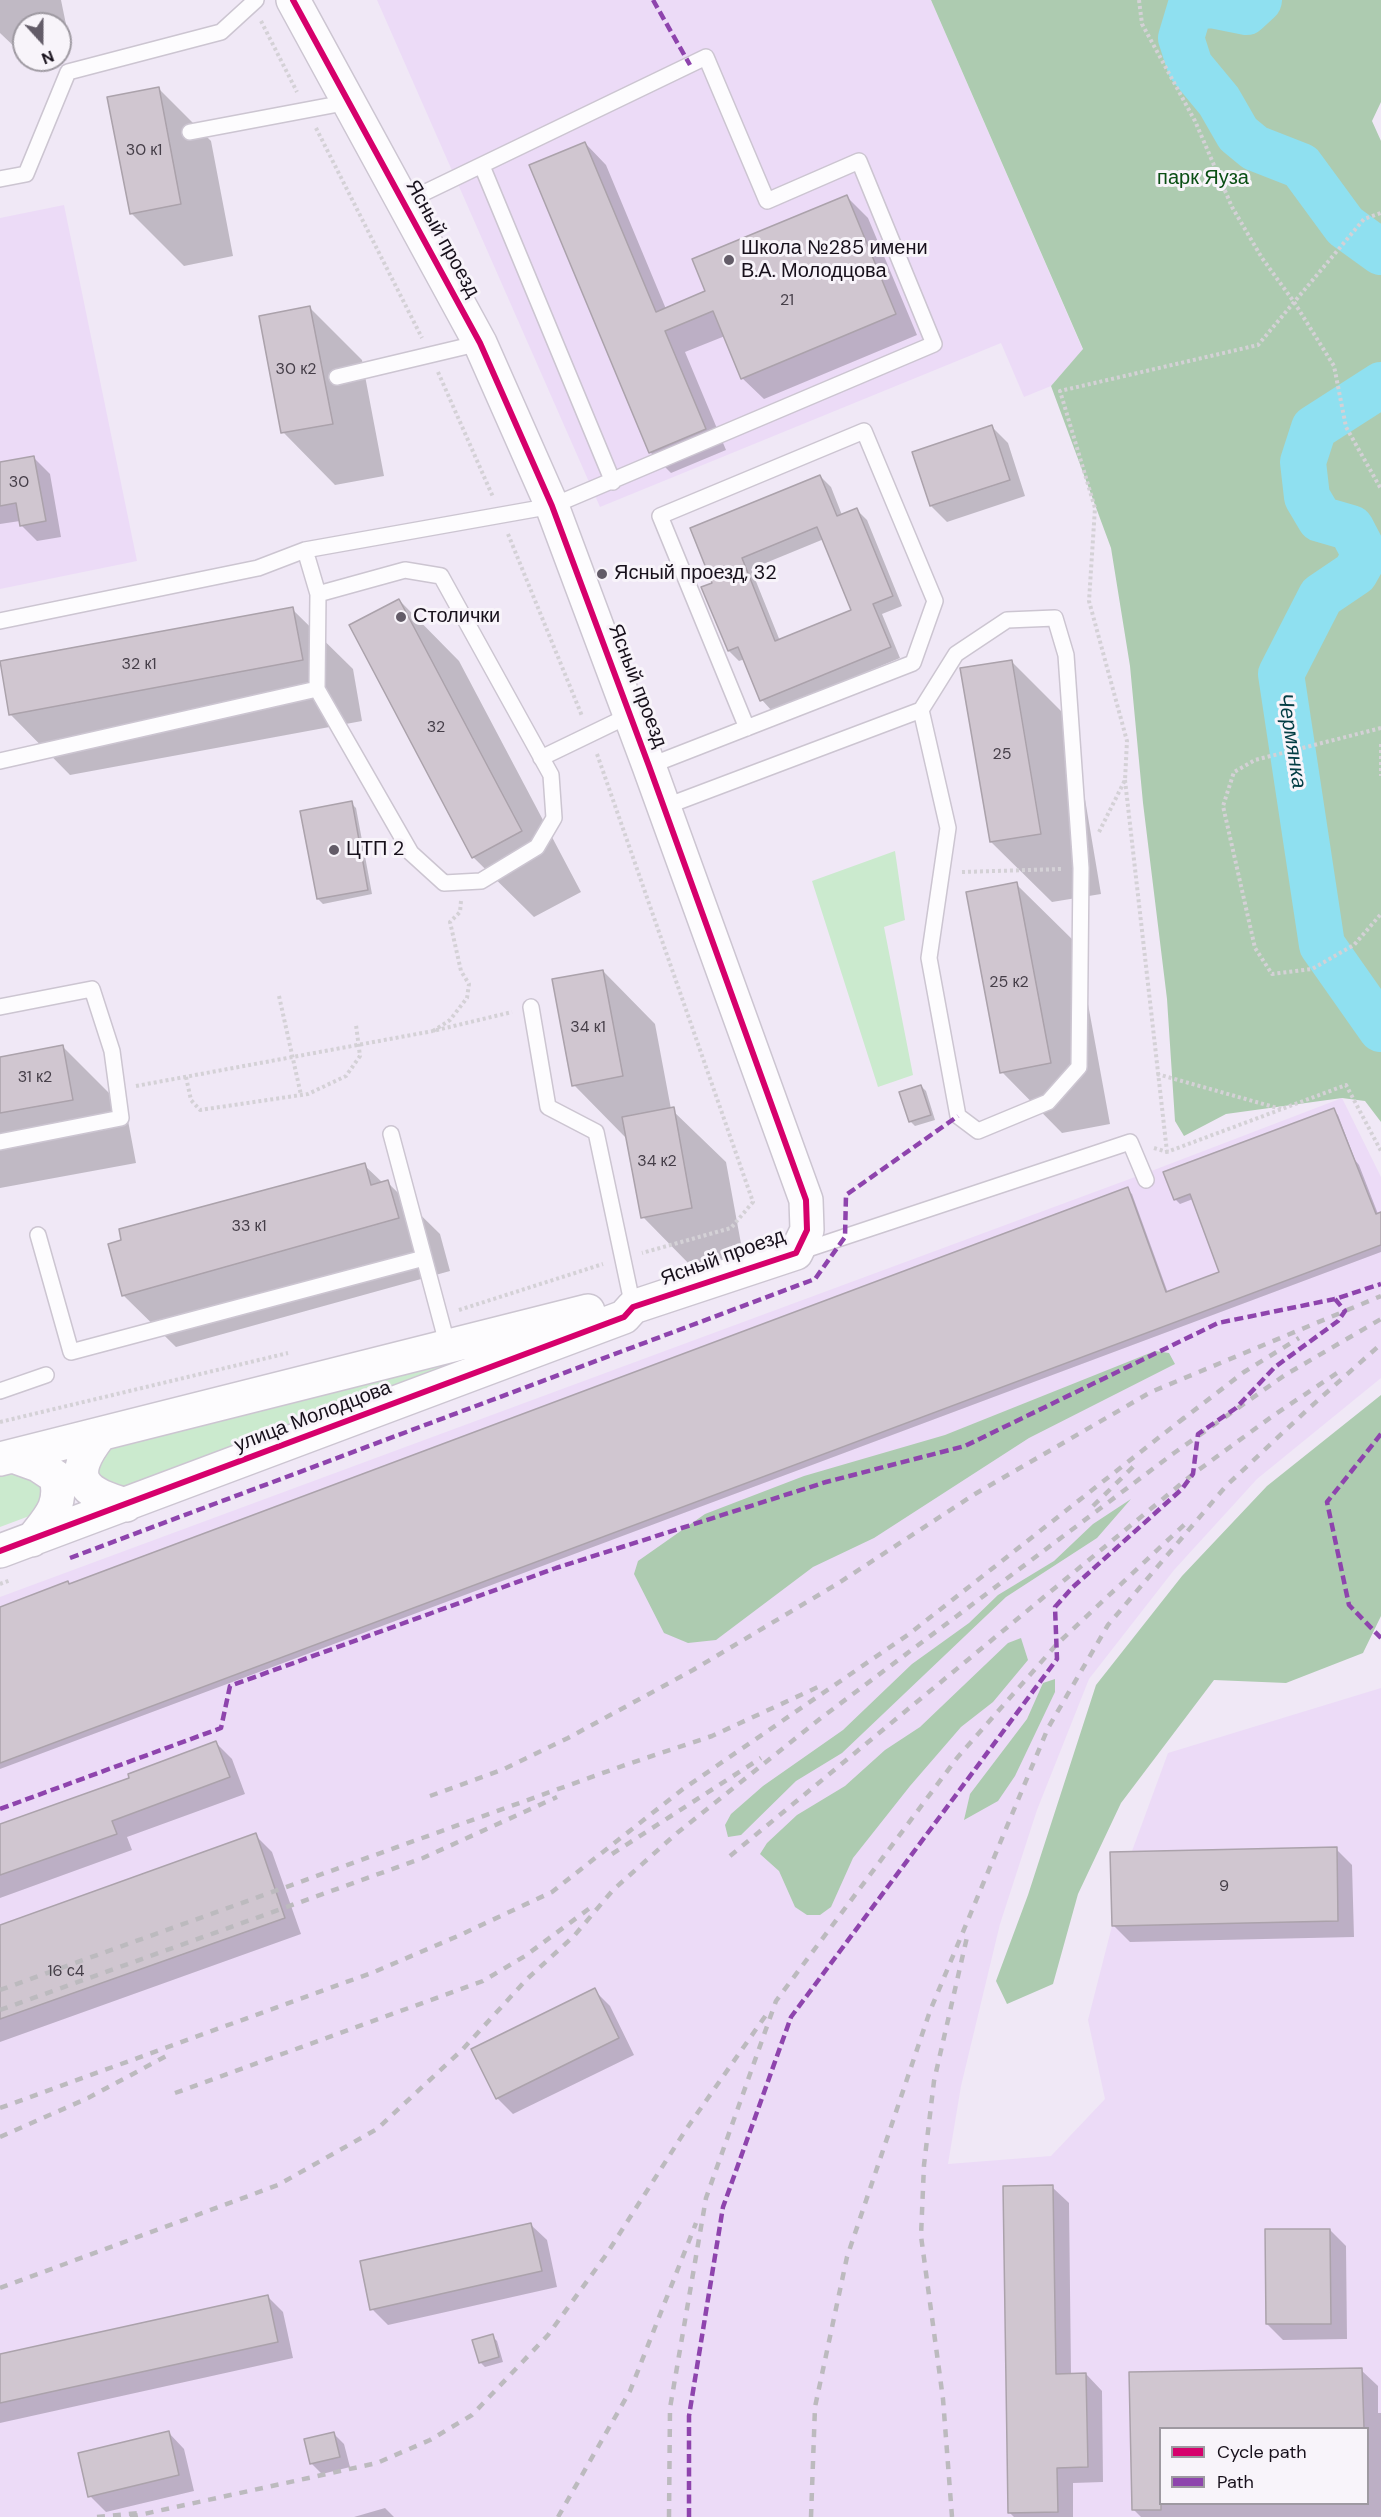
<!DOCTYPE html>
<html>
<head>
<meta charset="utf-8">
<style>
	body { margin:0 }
	#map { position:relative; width:1381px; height:2517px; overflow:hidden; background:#f0e8f6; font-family:"DM Sans",sans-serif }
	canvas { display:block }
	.legend { position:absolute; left:1159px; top:2427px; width:210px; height:78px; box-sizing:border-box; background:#f8f4fa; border:2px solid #9e99a1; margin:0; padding:8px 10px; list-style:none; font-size:18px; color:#17101b }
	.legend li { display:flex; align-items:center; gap:12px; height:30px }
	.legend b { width:30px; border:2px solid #9e99a1 }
	.north { position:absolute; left:12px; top:12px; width:60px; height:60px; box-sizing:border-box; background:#f8f4fa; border:2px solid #9e99a1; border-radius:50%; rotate:159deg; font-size:16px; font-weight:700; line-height:24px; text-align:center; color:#17101b }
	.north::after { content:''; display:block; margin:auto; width:21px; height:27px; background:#635c68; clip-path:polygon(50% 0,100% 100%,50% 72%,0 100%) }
</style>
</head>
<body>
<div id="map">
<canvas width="1381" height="2517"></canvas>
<ul class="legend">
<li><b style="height:8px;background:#d6006c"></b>Cycle path</li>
<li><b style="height:8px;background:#8e44ad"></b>Path</li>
</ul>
<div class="north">N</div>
</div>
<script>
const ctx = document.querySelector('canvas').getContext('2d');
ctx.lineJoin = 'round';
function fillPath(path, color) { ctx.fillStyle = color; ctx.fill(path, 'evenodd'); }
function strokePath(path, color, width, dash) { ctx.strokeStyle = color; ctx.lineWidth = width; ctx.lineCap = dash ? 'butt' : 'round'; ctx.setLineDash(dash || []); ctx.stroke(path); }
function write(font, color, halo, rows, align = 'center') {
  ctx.font = font + ' "DM Sans",sans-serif'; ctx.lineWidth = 6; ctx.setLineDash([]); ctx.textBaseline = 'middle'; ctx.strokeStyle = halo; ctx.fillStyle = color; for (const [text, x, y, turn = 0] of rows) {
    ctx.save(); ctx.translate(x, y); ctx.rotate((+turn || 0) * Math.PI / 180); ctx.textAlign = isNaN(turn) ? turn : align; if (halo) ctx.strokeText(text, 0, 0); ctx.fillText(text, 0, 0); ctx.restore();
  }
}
fillPath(new Path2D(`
	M 377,0 L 931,0 L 1083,350 L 1051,386 L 1024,397 L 1001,343 L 600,507 Z
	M 64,205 L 137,561 L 0,589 L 0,218 Z
	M 1342,1098 L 1381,1177 L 1381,1378 L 1257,1479 L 1174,1570 L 1089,1679 L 1037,1810 L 1000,1924 L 961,2086 L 948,2164 L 1051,2156 L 1105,2099 L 1088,2020 L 1112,1926 L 1110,1852 L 1132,1851 L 1168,1753 L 1381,1688 L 1381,2517 L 0,2517 L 0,1597 L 1154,1170 ZM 1160,2428 L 1368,2428 L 1368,2504 L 1160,2504 Z`), '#ecdbf7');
fillPath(new Path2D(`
	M 895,851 L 905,920 L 884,927 L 913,1075 L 878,1087 L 812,881 Z
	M 511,1348 L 119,1492 L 98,1483 L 96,1453 L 106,1445 Z
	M 0,1467 L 42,1480 L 45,1499 L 32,1515 L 0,1527 Z`), '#cbeace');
fillPath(new Path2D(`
	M 931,0 L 1381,0 L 1381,102 L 1372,121 L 1381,141 L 1381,1122 L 1365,1101 L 1342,1098 L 1226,1114 L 1184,1136 L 1175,1121 L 1167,999 L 1143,803 L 1130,666 L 1111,548 L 1051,386 L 1083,349 Z
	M 1155,1351 L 1169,1353 L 1175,1364 L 1029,1438 L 874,1538 L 813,1567 L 716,1640 L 688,1643 L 664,1633 L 634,1574 L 638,1561 L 705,1514 L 804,1476 L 945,1435 Z
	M 1381,1395 L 1381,1616 L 1363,1653 L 1286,1683 L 1214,1680 L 1121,1803 L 1078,1894 L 1053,1984 L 1007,2004 L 996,1981 L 1028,1895 L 1096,1685 L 1182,1576 L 1267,1486 Z
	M 1131,1499 L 1097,1538 L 1006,1597 L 842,1753 L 796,1781 L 741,1835 L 728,1837 L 725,1825 L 731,1814 L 763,1786 L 843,1730 L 912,1664 L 969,1623 L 998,1595 L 1054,1561 L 1093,1524 Z
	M 1021,1638 L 1028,1660 L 993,1702 L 961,1727 L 910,1786 L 853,1858 L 831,1907 L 820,1915 L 807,1915 L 795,1907 L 779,1871 L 760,1854 L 767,1843 L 797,1815 L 845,1786 L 885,1750 L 920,1727 L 1008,1643 Z
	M 1055,1679 L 1055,1692 L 1015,1776 L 998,1801 L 964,1820 L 970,1794 L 1027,1719 L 1043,1683 Z`), '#adcbb0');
fillPath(new Path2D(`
	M 0,0 L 61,0 L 70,44 L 60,46 L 60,24 L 24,24 L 24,53 L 21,53 L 0,33 Z
	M 158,88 L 211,141 L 233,256 L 184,266 L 131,213 Z
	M 585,143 L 606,165 L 666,309 L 707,292 L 847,197 L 868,218 L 917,335 L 764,399 L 742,378 L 725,336 L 685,352 L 726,450 L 671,473 L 650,452 Z
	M 310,308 L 362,360 L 384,476 L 335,485 L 283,432 Z
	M 992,427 L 1008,443 L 1025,496 L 947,522 L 931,506 Z
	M 33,457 L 50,474 L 61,537 L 37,541 L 21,525 L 20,521 L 0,524 L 0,464 Z
	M 820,476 L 831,487 L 842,515 L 856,509 L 867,520 L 902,606 L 882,614 L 900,658 L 772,711 L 762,700 L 745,659 L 739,661 L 729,651 L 714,584 ZM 824,539 L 853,611 L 780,641 L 751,569 Z
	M 399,600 L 459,661 L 581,892 L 534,917 L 473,857 Z
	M 292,609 L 353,669 L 362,721 L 70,775 L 10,714 Z
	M 1011,661 L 1072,722 L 1101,894 L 1052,902 L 991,842 Z
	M 351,803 L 356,808 L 372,894 L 323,904 L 318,899 Z
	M 1016,884 L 1077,944 L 1110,1124 L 1062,1133 L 1002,1072 Z
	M 603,971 L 655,1024 L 671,1109 L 726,1162 L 744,1260 L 695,1270 L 643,1217 L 626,1138 L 574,1085 Z
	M 63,1047 L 126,1110 L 136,1163 L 0,1188 L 0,1058 Z
	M 921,1086 L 926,1091 L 935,1120 L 915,1126 L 910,1121 Z
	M 1333,1110 L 1338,1115 L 1355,1160 L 1359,1165 L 1378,1214 L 1381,1217 L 1381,1252 L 0,1769 L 0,1608 L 68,1583 L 70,1585 L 1127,1189 L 1132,1194 L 1168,1293 L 1221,1273 L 1193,1199 L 1180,1204 L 1175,1199 Z
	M 364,1165 L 383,1183 L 387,1182 L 440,1234 L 450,1271 L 176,1347 L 123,1295 Z
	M 216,1743 L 232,1759 L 245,1794 L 127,1837 L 132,1850 L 0,1898 L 0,1825 L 131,1779 Z
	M 255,1835 L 272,1852 L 301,1934 L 0,2042 L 0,1926 Z
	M 1336,1849 L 1352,1865 L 1354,1937 L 1130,1942 L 1113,1925 Z
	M 594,1990 L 610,2006 L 634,2055 L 513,2114 L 497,2098 Z
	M 1052,2187 L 1069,2203 L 1071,2375 L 1086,2374 L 1102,2391 L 1103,2482 L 1073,2483 L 1073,2517 L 1014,2517 L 1009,2512 Z
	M 530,2224 L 547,2240 L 557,2287 L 388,2325 L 372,2309 Z
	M 1330,2230 L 1346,2246 L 1347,2339 L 1283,2340 L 1267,2324 Z
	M 267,2296 L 283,2312 L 293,2358 L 0,2423 L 0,2355 Z
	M 492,2336 L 497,2341 L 503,2362 L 485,2367 L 480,2362 Z
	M 1361,2370 L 1378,2386 L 1378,2413 L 1381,2413 L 1381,2517 L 1141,2517 L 1133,2509 L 1131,2374 ZM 1160,2428 L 1368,2428 L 1368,2504 L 1160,2504 Z
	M 168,2432 L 184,2449 L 194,2491 L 106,2512 L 90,2496 Z
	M 333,2433 L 344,2444 L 350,2467 L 322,2474 L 311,2463 Z
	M 385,2508 L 394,2517 L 354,2517 Z`), '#0003');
strokePath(new Path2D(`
	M 1259,0 L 1246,12 L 1211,5 L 1190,8 L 1181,38 L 1190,66 L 1219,101 L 1238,134 L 1255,148 L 1301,166 L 1345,226 L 1381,252
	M 1381,385 L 1314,428 L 1303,462 L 1307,497 L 1320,519 L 1351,528 L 1362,549 L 1363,559 L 1355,573 L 1321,596 L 1281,674 L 1322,945 L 1381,1029`), '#8fe0f0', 46);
const building = new Path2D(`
	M 159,87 L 181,204 L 130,214 L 107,97 Z
	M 585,142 L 656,312 L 705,291 L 692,259 L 847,195 L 896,314 L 741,379 L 713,311 L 665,331 L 706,429 L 649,453 L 529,165 Z
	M 310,306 L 333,424 L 281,433 L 259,316 Z
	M 992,425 L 1010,480 L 930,506 L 912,452 Z
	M 34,456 L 46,521 L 20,526 L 16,503 L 0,506 L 0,462 Z
	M 820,475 L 837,516 L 857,508 L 893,596 L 873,604 L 891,647 L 760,701 L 738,647 L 728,651 L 701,587 L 712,583 L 690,528 ZM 817,527 L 851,610 L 775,641 L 742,558 Z
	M 399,599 L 522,831 L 472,858 L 349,625 Z
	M 293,607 L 303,660 L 9,715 L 0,661 Z
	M 1012,660 L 1041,834 L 990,842 L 960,668 Z
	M 352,801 L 368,890 L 317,899 L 300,811 Z
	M 1017,882 L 1051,1063 L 1000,1073 L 966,892 Z
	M 603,970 L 623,1076 L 572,1086 L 552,979 Z
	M 63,1045 L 73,1100 L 0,1113 L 0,1057 Z
	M 921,1085 L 931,1115 L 909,1122 L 899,1092 Z
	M 674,1107 L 692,1208 L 641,1218 L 622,1117 Z
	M 1334,1108 L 1376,1214 L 1381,1212 L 1381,1245 L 0,1763 L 0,1607 L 68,1581 L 69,1584 L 1128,1187 L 1166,1292 L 1219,1272 L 1190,1194 L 1174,1200 L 1163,1172 Z
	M 365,1163 L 371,1185 L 388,1180 L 399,1218 L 122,1296 L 108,1244 L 121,1240 L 119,1229 Z
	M 216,1741 L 230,1777 L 112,1821 L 117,1834 L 0,1875 L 0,1824 L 129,1778 L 128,1774 Z
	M 256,1833 L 285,1918 L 0,2019 L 0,1925 Z
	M 1337,1847 L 1338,1921 L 1112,1926 L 1110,1852 Z
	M 595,1988 L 619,2038 L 496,2099 L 471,2049 Z
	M 1053,2185 L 1056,2374 L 1086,2373 L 1088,2467 L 1057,2468 L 1058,2512 L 1008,2513 L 1003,2186 Z
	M 531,2223 L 542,2271 L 370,2310 L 360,2261 Z
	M 1265,2229 L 1330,2229 L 1331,2324 L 1266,2324 Z
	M 268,2295 L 278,2342 L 0,2403 L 0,2354 Z
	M 493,2334 L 499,2357 L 479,2363 L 472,2340 Z
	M 1362,2368 L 1364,2428 L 1161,2428 L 1161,2510 L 1132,2510 L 1129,2372 Z
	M 169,2431 L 179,2475 L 88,2497 L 78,2453 Z
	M 334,2432 L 340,2457 L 310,2464 L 304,2439 Z`);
fillPath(building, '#d0c6d0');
strokePath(building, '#aba2ab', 1.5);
const lane = new Path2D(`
	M 190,132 L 349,102
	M 482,166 L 613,482
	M 0,179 L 26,174 L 68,72 L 221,32 L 256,0
	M 337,377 L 480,343
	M 0,621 L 258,568 L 305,550 L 552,506 L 934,344 L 859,161 L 767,201 L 706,57 L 403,203
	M 317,689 L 318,594
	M 541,758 L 630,715
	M 0,761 L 317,689 L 411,853 L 444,883 L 481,881 L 537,847 L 554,818 L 551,775 L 441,576 L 405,570 L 318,594 L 305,550
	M 649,766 L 913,663 L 935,601 L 864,431 L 660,516 L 747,728
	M 664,807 L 921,710 L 956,654 L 1007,620 L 1055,618 L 1066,655 L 1081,868 L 1079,1067 L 1048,1102 L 978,1131 L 958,1116 L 929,958 L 948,828 L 921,710
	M 0,1007 L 92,989 L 112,1051 L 121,1118 L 0,1142
	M 531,1007 L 548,1107 L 596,1132 L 633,1307
	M 391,1134 L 448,1347
	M 38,1235 L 71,1352 L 424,1258
	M 799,1252 L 1130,1142 L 1146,1180
	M 0,1391 L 46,1375`);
const secondary = new Path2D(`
	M 99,1436 C 67,1477 81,1492 126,1505
	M 13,1456 L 38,1465 L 56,1477 C 63,1506 49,1518 32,1540
	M 0,1459 L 588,1311
	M 0,1551 L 624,1317 L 633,1307 L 796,1253 L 807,1230 L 806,1200 L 649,766 L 552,506 L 480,343 L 293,0`);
strokePath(lane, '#ccc5d1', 18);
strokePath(secondary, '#ccc5d1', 36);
strokePath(new Path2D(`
	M 1139,0 L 1142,24 L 1195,121 L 1232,207 L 1262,258 L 1294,302 L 1334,366 L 1346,427 L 1381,489
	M 261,21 L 297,92
	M 316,128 L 422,338
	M 438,372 L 493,497
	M 508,534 L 582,716
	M 1381,728 L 1255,760 L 1234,772 L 1223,806 L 1255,948 L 1272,974 L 1312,969 L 1354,945 L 1381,914
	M 1381,744 L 1381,776
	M 597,754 L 753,1202 L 731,1228 L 642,1253
	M 1125,780 L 1167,1152
	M 1099,832 L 1125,780 L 1127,741 L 1089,601 L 1095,508 L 1060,391 L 1258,345 L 1364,219 L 1381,213
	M 962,872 L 1062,869
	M 461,901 L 460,912 L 450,922 L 461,971 L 469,984 L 467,998 L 450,1020 L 433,1031 L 512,1012
	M 279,996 L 301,1095
	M 1157,1074 L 1281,1109
	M 186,1077 L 191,1100 L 200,1110 L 308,1094 L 346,1076 L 360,1056 L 356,1025
	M 136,1086 L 433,1031
	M 1154,1148 L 1167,1152 L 1346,1085 L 1381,1151
	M 459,1310 L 603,1264
	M 0,1422 L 288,1353
	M 0,1584 L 11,1580`), '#d4d1d6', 4, [3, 3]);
strokePath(lane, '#fdfcfe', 15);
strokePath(secondary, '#fdfcfe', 33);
strokePath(new Path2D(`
	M 1179,1422 L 1244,1372 L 1299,1338
	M 1093,1506 L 1134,1466
	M 430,1796 L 504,1769 L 568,1738 L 693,1670 L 837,1584 L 975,1494 L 1151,1392 L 1381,1296
	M 612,1854 L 761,1758
	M 730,1856 L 1193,1474 L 1274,1415 L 1340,1371
	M 0,1990 L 625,1765 L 712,1736 L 818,1687
	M 0,2010 L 423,1858 L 557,1797
	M 175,2093 L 483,1981 L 525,1956 L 594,1905
	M 0,2108 L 374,1972 L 458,1936 L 552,1892 L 683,1789 L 909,1634 L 1185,1417
	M 0,2137 L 88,2098 L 170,2054
	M 0,2288 L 278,2185 L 377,2129 L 462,2050 L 527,1979 L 574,1936 L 613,1890 L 677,1833 L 821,1718 L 1174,1453 L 1285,1375 L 1381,1319
	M 97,2517 L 139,2513
	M 130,2517 L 377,2463 L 430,2440 L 472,2415 L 548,2335 L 606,2255 L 687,2128 L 766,2015
	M 558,2517 L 630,2391 L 696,2223
	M 669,2517 L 670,2408 L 706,2198 L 776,2001 L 957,1758 L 1057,1644 L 1185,1524
	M 811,2517 L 815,2407 L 847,2257 L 930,2011 L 1048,1728 L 1108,1625 L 1226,1486 L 1307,1410 L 1381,1344
	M 952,2517 L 943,2399 L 921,2236 L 924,2165 L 934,2081 L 967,1937`), '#bcbabe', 4.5, [8, 8]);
strokePath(new Path2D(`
	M 653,0 L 690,65
	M 1381,1434 L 1327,1502 L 1349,1605 L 1381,1638
	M 70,1558 L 815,1279 L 845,1237 L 846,1195 L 958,1116
	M 0,1809 L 221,1728 L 230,1686 L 556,1568 L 826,1482 L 965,1446 L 1218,1323 L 1335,1299
	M 689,2517 L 689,2416 L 723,2207 L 791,2017 L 1057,1659 L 1055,1607 L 1073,1587 L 1182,1489 L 1193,1474 L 1198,1434 L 1236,1408 L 1275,1367 L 1338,1321 L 1345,1311 L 1335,1299 L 1381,1284`), '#8e44ad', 4.5, [9, 4.5]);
strokePath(new Path2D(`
	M 0,1551 L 624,1317 L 633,1307 L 796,1253 L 807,1230 L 806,1200 L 649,766 L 552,506 L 480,343 L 293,0`), '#d6006c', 6);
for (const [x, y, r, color] of [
	[729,260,6,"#635c68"],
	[602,574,6,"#635c68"],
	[401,617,6,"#635c68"],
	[334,850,6,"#635c68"]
]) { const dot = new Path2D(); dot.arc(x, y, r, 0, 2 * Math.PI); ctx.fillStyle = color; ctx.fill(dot); strokePath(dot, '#f8f4fa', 2); }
write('16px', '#453e48', null, [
	["30 к1",144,151],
	["21",787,301],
	["30 к2",296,370],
	["30",19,483],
	["32 к1",139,665],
	["32",436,728],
	["25",1002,755],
	["25 к2",1009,983],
	["34 к1",588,1028],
	["31 к2",35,1078],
	["34 к2",657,1162],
	["33 к1",249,1227],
	["9",1224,1887],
	["16 с4",66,1972]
]);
write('20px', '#0a4f14', '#f8f4fa', [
	["парк Яуза",1203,179]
]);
write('20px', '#17101b', '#f8f4fa', [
	["Ясный проезд",442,239,61],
	["Ясный проезд",637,686,69],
	["Ясный проезд",723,1258,-20],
	["улица Молодцова",313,1417,-21]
]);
write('20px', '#17101b', '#f8f4fa', [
	["Школа №285 имени",741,249],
	["В.А. Молодцова",741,272],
	["Ясный проезд, 32",614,574],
	["Столички",413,617],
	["ЦТП 2",346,850]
], 'left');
write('italic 21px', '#033d44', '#f8f4fa', [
	["Чермянка",1291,741,81]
]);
</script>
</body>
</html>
